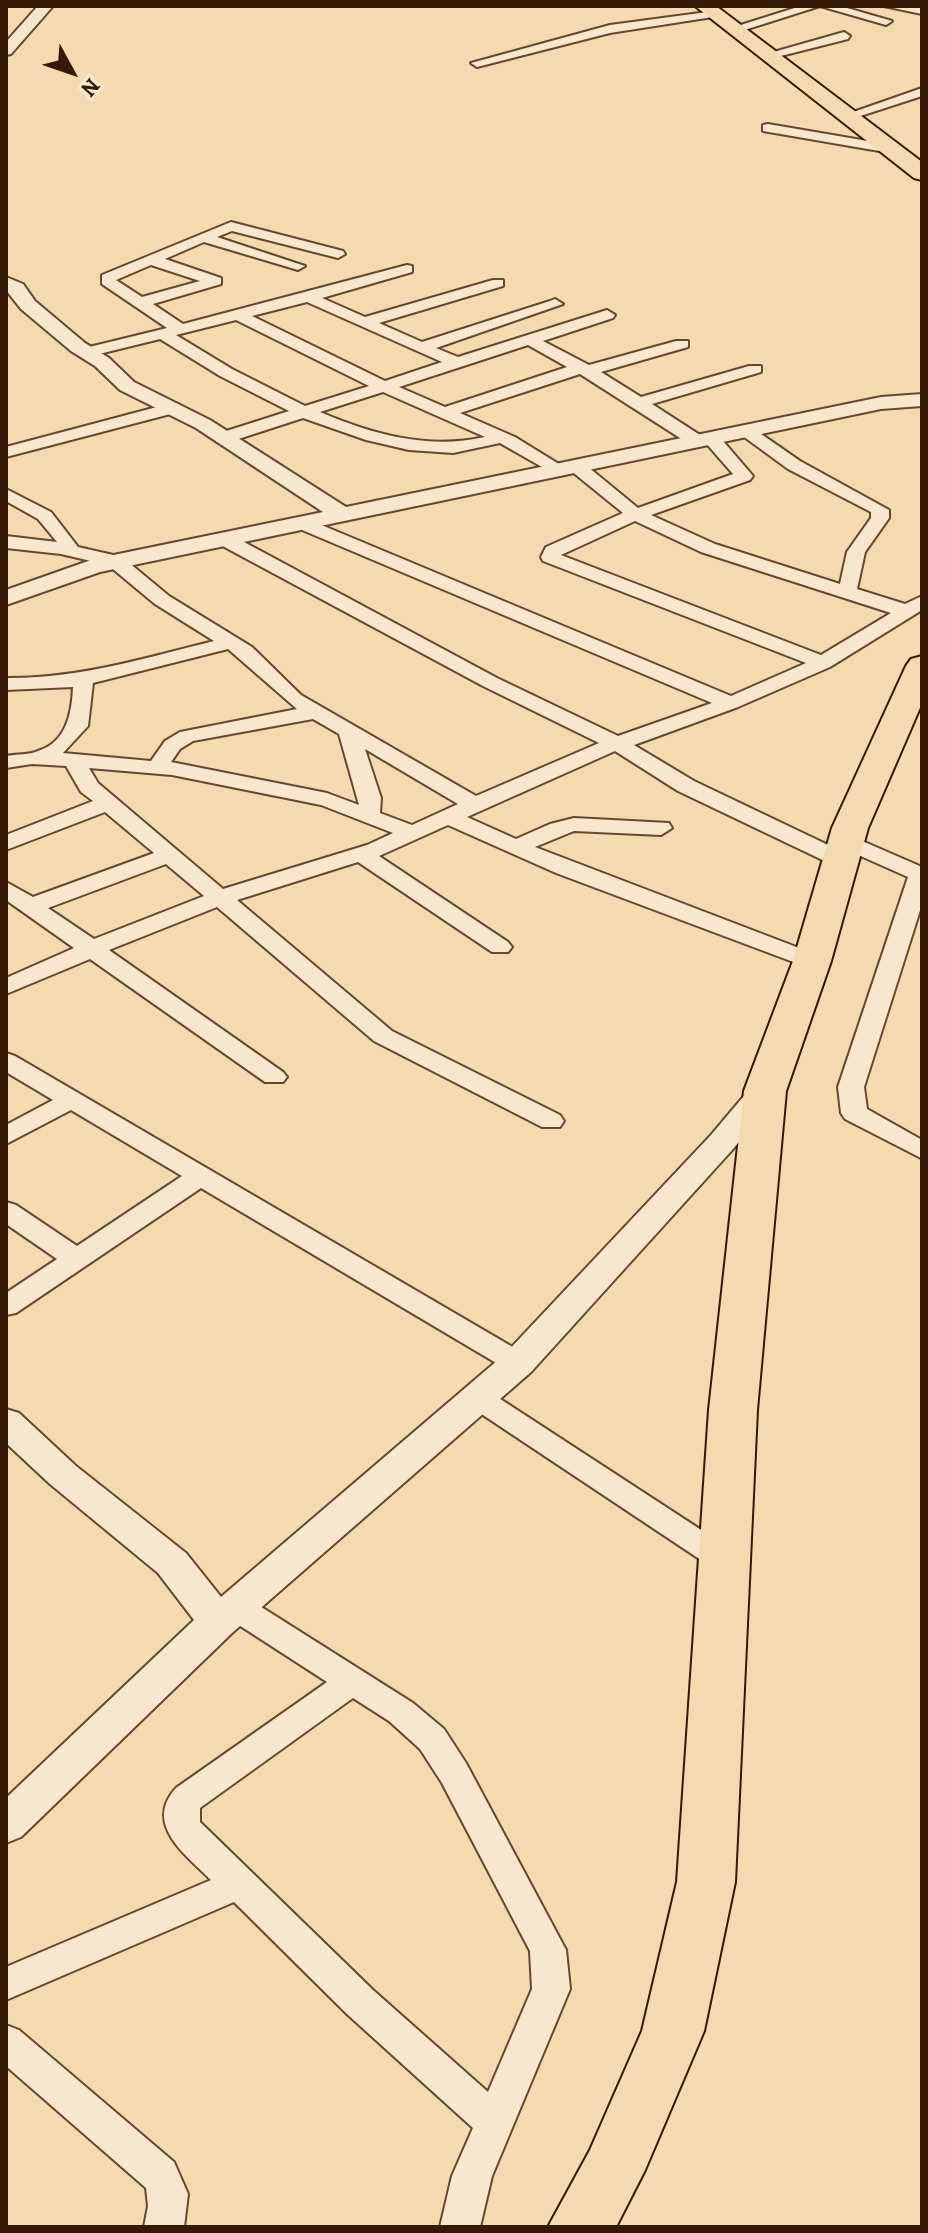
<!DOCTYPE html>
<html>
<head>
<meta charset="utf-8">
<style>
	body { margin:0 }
	#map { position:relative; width:928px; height:2233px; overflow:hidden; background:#f3dab1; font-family:Alegreya,serif }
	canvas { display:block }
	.frame { position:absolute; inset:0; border:8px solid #341904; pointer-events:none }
	.north { position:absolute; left:32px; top:32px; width:80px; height:80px; -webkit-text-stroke:6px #f7e7cc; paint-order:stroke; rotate:130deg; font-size:22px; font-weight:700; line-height:32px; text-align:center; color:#341904 }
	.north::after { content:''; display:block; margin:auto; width:28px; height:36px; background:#341904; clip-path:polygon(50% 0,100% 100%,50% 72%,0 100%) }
</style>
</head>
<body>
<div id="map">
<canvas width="928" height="2233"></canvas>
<div class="frame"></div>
<div class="north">N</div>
</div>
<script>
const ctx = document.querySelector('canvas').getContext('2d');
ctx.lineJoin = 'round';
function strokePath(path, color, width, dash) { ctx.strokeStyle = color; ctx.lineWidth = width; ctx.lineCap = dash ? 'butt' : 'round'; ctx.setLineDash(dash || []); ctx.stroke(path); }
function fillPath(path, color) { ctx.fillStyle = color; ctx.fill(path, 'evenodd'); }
const minor = new Path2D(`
	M 801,6 L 820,6 L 738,32 L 728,29 Z
	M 820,6 L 840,6 L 892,21 L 886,25 Z
	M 884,6 L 922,8 L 922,14 Z
	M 715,11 L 719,12 L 719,16 L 610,33 L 477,67 L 471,63 L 610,25 Z
	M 844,32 L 850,36 L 848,39 L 769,59 L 763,55 Z
	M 922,88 L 922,96 L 848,120 L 842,116 Z
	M 768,124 L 891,145 L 898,149 L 891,153 L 763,131 L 763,125 Z
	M 231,222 L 343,251 L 345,254 L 338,258 L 232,231 L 217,237 L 305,266 L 298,270 L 204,242 L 165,259 L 221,278 L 221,284 L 153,304 L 183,324 L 407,265 L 412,266 L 412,272 L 322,298 L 365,317 L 493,280 L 503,280 L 503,286 L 379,323 L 422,342 L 550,301 L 555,299 L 563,304 L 436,348 L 458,357 L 607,310 L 615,315 L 613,318 L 543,341 L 589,365 L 676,341 L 688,341 L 688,347 L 601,372 L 641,397 L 749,366 L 761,366 L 761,372 L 652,404 L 703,437 L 711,433 L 717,434 L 753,476 L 750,480 L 651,515 L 715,544 L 840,584 L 847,552 L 871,518 L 871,512 L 788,469 L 736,431 L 745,426 L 751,427 L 800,461 L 889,510 L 889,518 L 865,552 L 857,589 L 905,604 L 922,596 L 922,610 L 830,667 L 738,707 L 634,745 L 694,781 L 849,855 L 852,860 L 849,865 L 833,865 L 678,791 L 615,751 L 467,817 L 516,839 L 550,824 L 574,818 L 669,823 L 672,828 L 661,835 L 574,831 L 535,847 L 820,956 L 824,961 L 820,966 L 804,966 L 556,873 L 448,825 L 379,856 L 508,942 L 512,947 L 508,952 L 492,952 L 358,862 L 237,900 L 392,1031 L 560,1115 L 564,1121 L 560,1127 L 542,1127 L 374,1041 L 217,907 L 109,950 L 283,1072 L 287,1077 L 283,1082 L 265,1082 L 90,959 L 6,994 L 6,978 L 74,948 L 6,900 L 6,882 L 33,897 L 154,853 L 105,812 L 6,850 L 6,835 L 93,801 L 81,792 L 66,766 L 32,764 L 6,768 L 6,756 C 16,754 30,755 38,751 C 67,742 72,712 73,687 L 6,690 L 6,678 C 78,679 145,658 214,641 L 155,604 L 108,565 L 61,554 L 6,548 L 6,536 L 57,542 L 38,519 L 6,501 L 6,489 L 51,512 L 78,547 L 122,557 L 169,596 L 252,647 L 301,695 L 476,796 L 599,743 L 483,686 L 217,543 L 215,539 L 217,535 L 231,535 L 497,678 L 618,736 L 712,703 L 295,527 L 292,523 L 295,519 L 307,519 L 731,696 L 806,663 L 543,561 L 541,557 L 546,547 L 623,513 L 570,470 L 567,466 L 570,462 L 582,462 L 638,508 L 733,474 L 705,442 L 697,446 L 691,445 L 580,374 L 460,413 L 515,437 L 562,466 L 565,470 L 562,474 L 556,475 L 500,443 L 453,453 L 409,450 L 366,440 L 303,418 L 229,442 L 217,442 L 214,438 L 217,434 L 289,411 L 220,376 L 160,339 L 87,357 L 81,355 L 81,349 L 167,328 L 102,284 L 102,275 ZM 151,265 L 200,281 L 142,297 L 116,280 ZM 307,302 L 442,362 L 385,381 L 252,316 ZM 236,320 L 369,386 L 305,406 L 232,369 L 176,335 ZM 528,345 L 567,367 L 445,407 L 399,387 ZM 383,392 L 485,437 C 428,450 372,434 320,412 ZM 635,521 L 701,552 L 891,613 L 821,655 L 561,555 ZM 228,649 L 297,709 L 180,732 L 165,741 L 151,761 L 63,753 L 88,726 L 93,683 ZM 313,719 L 339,734 L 359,805 L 327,793 L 171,762 L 180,749 L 193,741 ZM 365,749 L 458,804 L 412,825 L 380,813 L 381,798 ZM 89,768 L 172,775 L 321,805 L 393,833 L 367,845 L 223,889 L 98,783 ZM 166,864 L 204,896 L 94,939 L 48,908 Z
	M 172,403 L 178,404 L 180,408 L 178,412 L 6,457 L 6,447 Z
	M 846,834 L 922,867 L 922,904 L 864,1087 L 867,1109 L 922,1140 L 921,1158 L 845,1119 L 841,1113 L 838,1087 L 908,877 L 838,846 L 835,841 L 838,836 Z
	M 6,1053 L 15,1056 L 528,1356 L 533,1363 L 528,1370 L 518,1373 L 508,1370 L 201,1188 L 16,1313 L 6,1315 L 6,1293 L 57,1259 L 6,1224 L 6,1202 L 16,1205 L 77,1246 L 182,1176 L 71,1110 L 6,1144 L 6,1125 L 53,1100 L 6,1072 Z
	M 478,1388 L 488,1391 L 735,1552 L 740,1560 L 735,1568 L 724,1572 L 713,1568 L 468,1405 L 463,1398 L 468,1391 Z
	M 236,1595 L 247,1598 L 413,1703 L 444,1729 L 466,1763 L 566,1950 L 570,1989 L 492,2176 L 480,2227 L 440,2227 L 452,2176 L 473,2128 L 347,2014 L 234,1902 L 6,2000 L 6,1967 L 211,1880 C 186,1855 143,1824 176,1788 L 327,1682 L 225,1616 L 220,1607 L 225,1598 ZM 353,1698 L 389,1721 L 420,1749 L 442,1783 L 530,1951 L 532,1989 L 488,2092 L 373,1990 L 200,1822 L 200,1808 Z
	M 6,2025 L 19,2030 L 174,2162 L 188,2194 L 184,2227 L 144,2227 L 148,2206 L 146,2188 L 6,2066 Z`);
const tertiary = new Path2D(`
	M 38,6 L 53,6 L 11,54 L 6,55 L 6,42 Z
	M 6,277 L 23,284 L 35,301 L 85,343 L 109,358 L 134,382 L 210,420 L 346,507 L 881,397 L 922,394 L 922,406 L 881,409 L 100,572 L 6,605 L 6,590 L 94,559 L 323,512 L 196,428 L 120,390 L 95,366 L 71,351 L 21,309 L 6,290 Z
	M 765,1082 L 776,1084 L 781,1091 L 776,1098 L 733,1149 L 531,1372 L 232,1633 L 21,1837 L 6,1843 L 6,1798 L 194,1620 L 158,1573 L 50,1484 L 6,1443 L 6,1409 L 19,1413 L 76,1466 L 186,1553 L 221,1597 L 505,1354 L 711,1135 L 754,1084 Z`);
const primary = new Path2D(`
	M 695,6 L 716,6 L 922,162 L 922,180 L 914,178 Z
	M 922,656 L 922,703 L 868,828 L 831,961 L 786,1091 L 757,1410 L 735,1882 L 704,2031 L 645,2170 L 616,2227 L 548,2227 L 590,2150 L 642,2031 L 677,1882 L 709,1410 L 744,1091 L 793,961 L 832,828 L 906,666 L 911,659 Z`);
strokePath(minor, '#64492f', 4);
strokePath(tertiary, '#64492f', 4);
strokePath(primary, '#341904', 4);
fillPath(minor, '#f7e7cc');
fillPath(tertiary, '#f7e7cc');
fillPath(primary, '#f3dab1');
</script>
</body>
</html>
